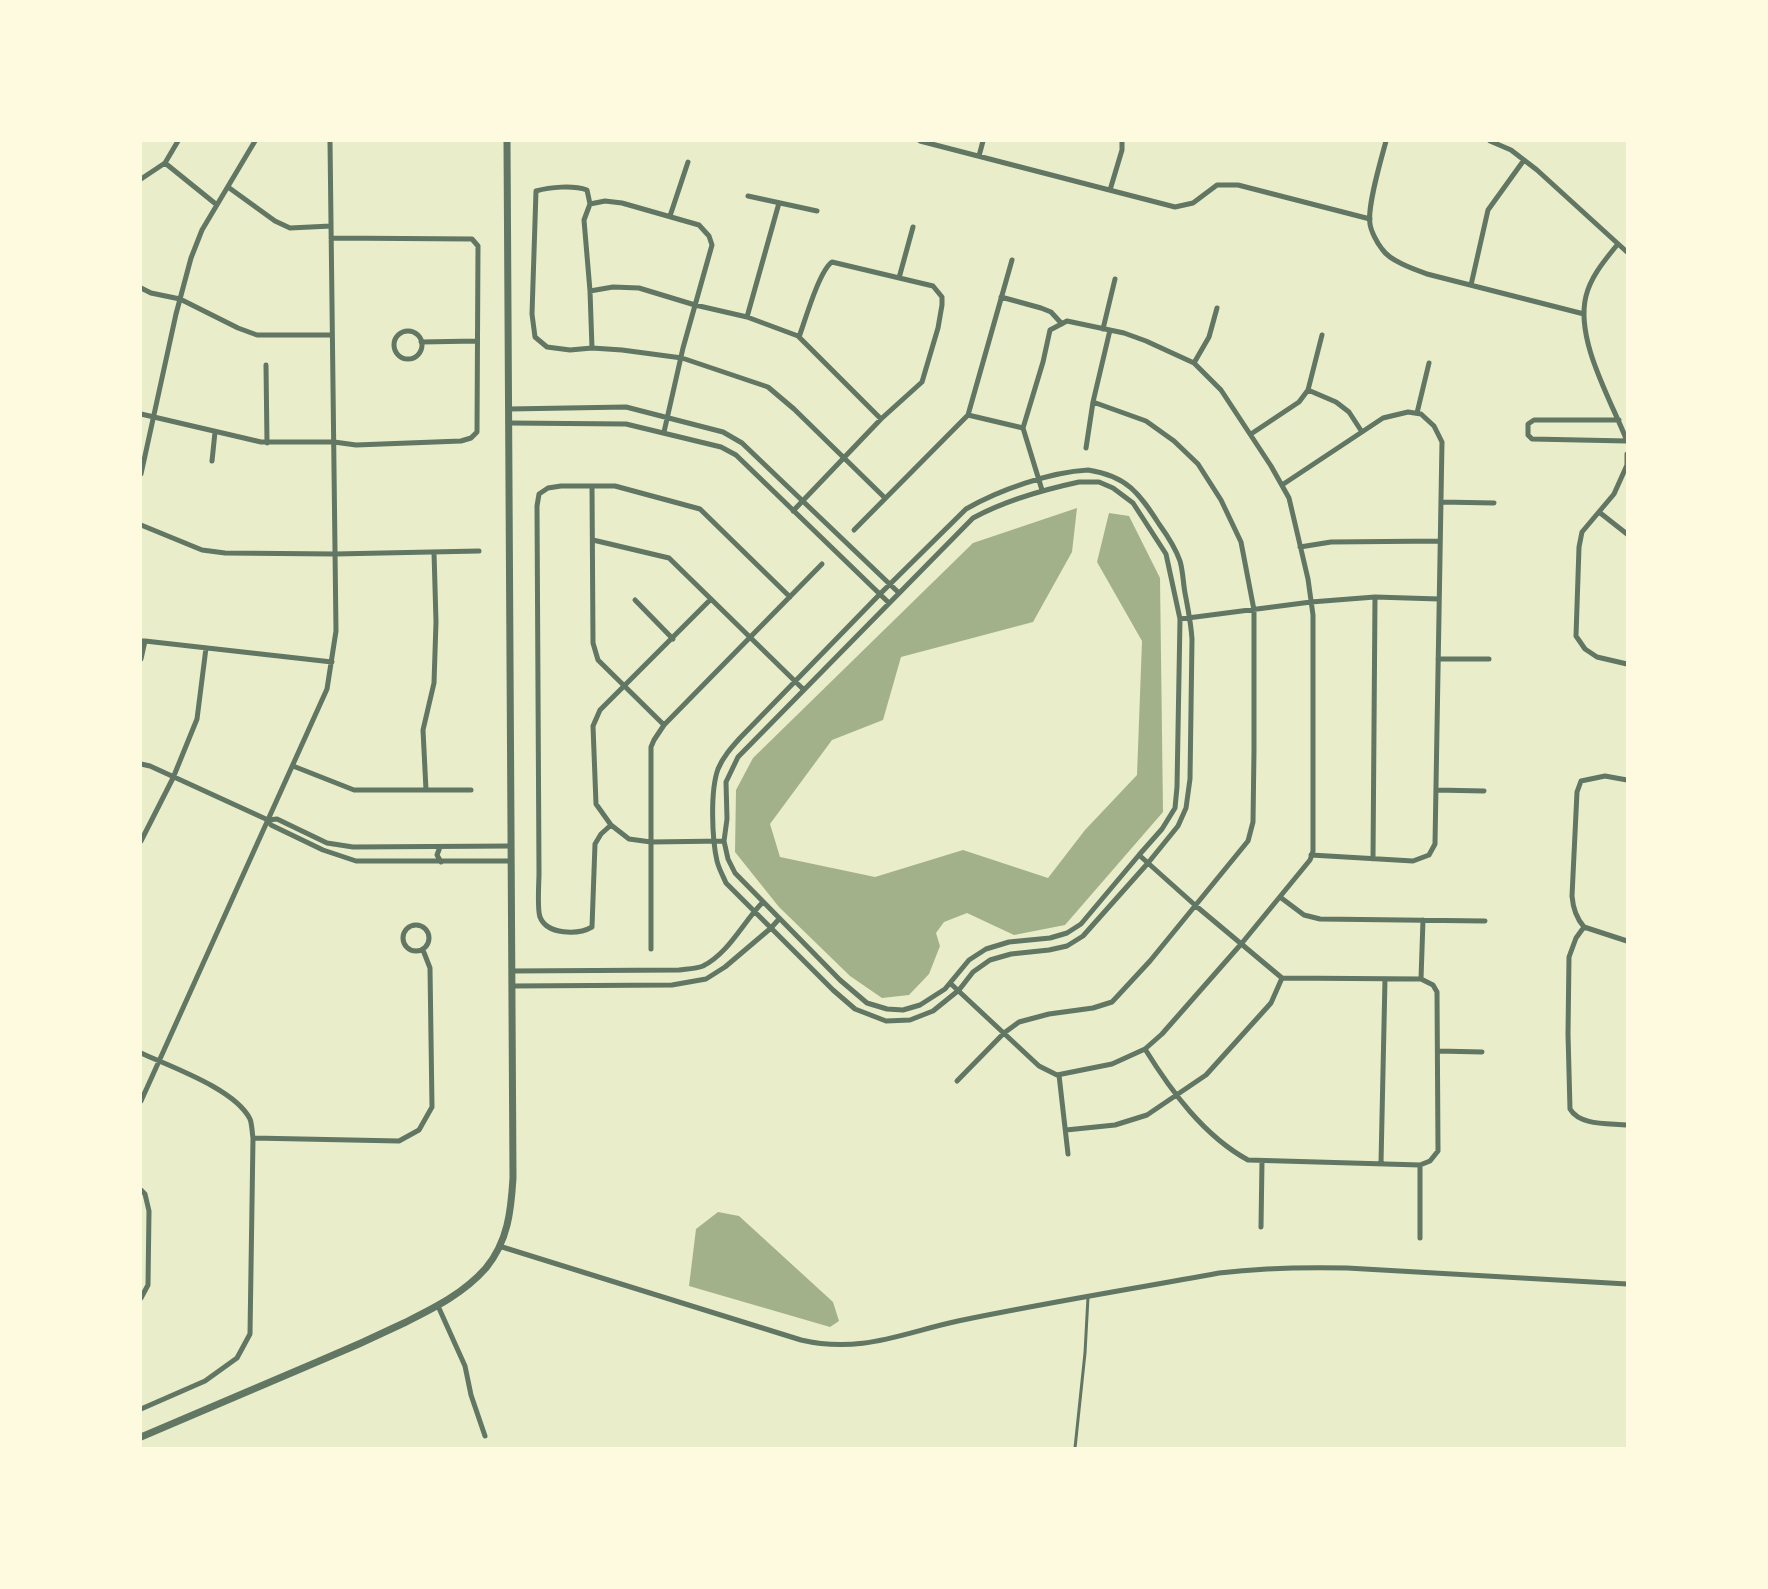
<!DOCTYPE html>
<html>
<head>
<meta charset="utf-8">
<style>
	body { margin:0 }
	#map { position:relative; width:1768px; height:1589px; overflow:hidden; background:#e9edc9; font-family:"Zilla Slab",serif }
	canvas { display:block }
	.frame { position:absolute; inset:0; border:142px solid #fefae0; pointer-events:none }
</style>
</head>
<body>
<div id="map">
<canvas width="1768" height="1589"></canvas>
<div class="frame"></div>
</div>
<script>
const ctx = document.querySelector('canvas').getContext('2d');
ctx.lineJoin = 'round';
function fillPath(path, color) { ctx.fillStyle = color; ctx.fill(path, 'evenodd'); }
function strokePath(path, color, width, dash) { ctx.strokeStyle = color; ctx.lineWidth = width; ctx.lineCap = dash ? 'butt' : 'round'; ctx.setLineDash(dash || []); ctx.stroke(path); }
fillPath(new Path2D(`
	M 1077,508 L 1072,552 L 1033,622 L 901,657 L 883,720 L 832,740 L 770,824 L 780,857 L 875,877 L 963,850 L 1048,878 L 1085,830 L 1137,775 L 1142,641 L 1097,562 L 1109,513 L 1129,516 L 1160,578 L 1163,812 L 1065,925 L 1014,935 L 967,913 L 944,922 L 936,933 L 940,946 L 929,974 L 909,995 L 882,998 L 850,976 L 779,907 L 735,852 L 736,790 L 753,758 L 973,543 Z
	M 718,1212 L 739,1216 L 833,1302 L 839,1321 L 830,1327 L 689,1286 L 696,1229 Z`), '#a3b18a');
strokePath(new Path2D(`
	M 1075,1448 L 1085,1353 L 1088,1297`), '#617663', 3);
strokePath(new Path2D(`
	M 920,141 L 1175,207 L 1193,203 L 1217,185 L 1238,185 L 1370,219
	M 1386,141 C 1381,160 1367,206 1370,224 C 1371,231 1377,243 1382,249 C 1390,261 1413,269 1427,274 L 1584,314
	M 1490,141 L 1511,150 L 1537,170 L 1627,252
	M 979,156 L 983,141
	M 165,163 L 217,205
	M 141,179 L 165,163 L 178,141
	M 228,187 L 275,221 L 290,228 L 331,226
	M 1110,190 L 1122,150 L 1122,141
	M 748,196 L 817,211
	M 590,204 L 587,190 C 573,185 550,187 536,191 L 532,314 L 535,337 L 547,347 L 570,350 L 592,348 L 622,350 L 682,358 L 768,387 L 794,409 L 885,498
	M 670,216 L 688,162
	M 1617,245 C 1605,260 1591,276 1586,296 C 1575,340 1611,400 1627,441
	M 899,278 L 913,227
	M 1471,285 L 1488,210 L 1524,160
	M 141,288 L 151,293 L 180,299 L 238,328 L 257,335 L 332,335
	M 590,291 L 613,287 L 639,288 L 695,305 L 747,317 L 798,336 L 881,419
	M 1001,297 L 1041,308 L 1051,312 L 1062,324
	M 747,317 L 779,203
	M 1103,329 L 1115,279
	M394 345a14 14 0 1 1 28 0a14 14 0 1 1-28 0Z
	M 421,342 L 477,341
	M 592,348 L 590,291 L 584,220 L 590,204 L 605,201 L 622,203 L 699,225 L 709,236 L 712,245 L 683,348 L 664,432
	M 1194,363 L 1209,337 L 1217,308
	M 266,365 L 267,443
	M 1308,390 L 1336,402 L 1349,412 L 1362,432
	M 509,409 L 626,407 L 723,432 L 742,443 L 899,593
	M 1417,413 L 1429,363
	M 141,414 L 261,442 L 334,442 L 356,445 L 461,441 L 471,438 L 477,432 L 478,246 L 472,239 L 331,238
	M 968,415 L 1023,428 L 1042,490
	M 1619,420 L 1534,420 L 1528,424 L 1528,435 L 1532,439 L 1627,441
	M 509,423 L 626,424 L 721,447 L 736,455 L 889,603
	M 1251,434 L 1299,402 L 1308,390 L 1322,335
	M 1086,448 L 1093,402 L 1110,330
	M 1627,454 L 1627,465 L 1614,494 L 1582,532 L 1579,547 L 1576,636 L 1585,649 L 1597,657 L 1627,664
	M 212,461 L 215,432
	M 1088,470 C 1127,476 1139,493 1159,524 C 1167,535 1175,547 1180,561 C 1183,571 1183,582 1185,593 C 1188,609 1191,623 1192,639 L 1190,779 L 1186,808 L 1178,826 L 1148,863 L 1083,936 L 1067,946 L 1049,950 L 1011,954 L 990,960 L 973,972 L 959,990 L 933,1011 L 910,1020 L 886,1021 L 855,1009 L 833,990 L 726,883 C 723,876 719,869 717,861 C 712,839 710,791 718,769 C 723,757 731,748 740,738 L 880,594 L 966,509 C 999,490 1050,472 1088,470 Z
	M 141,474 L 176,314 L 191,258 L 202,230 L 255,141
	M 1079,482 L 1099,482 L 1113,488 L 1133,503 L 1166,554 L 1180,619 L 1177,787 L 1175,808 L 1162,829 L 1139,855 L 1081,924 L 1067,933 L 1050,938 L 1009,942 L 986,949 L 969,960 L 945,989 L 920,1005 L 903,1010 L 887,1009 L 867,1003 L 840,980 L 735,873 L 728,859 L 724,841 L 727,819 L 726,782 L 738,757 L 973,518 C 1006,500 1042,490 1079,482 Z
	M 1282,485 L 1383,418 L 1408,412 L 1421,414 L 1434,426 L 1442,442 L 1435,844 L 1429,855 L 1413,861 L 1311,855
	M 592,486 L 593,643 L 598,660 L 664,725
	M 1441,502 L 1494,503
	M 793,511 L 881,419 L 922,382 L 938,328 L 942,305 L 942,297 L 933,286 L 832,262 C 819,271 805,321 799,337
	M 1599,512 L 1627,534
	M 141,525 L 202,550 L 225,553 L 335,554 L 479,551
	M 854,530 L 968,415 L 1012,260
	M 593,540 L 669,558 L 804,690
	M 1300,547 L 1331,542 L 1440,541
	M 711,599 L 600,710 L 593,726 L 596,804 L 611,825 L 629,839 L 651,842 L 724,841
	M 635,600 L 673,639
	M 1180,619 L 1311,602 L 1375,597 L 1439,599
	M 141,641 L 145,641 L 141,659
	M 145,641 L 332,662
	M 1438,659 L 1489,659
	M 141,764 L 150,766 L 268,820 L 271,825 L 323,850 L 356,861 L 511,861
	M 293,766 L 354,790 L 471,790
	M 1627,780 L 1605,776 L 1581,781 L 1577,792 L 1572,896 C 1573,908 1576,918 1584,927 L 1627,941
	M 426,790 L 423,730 L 434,683 L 436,622 L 434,552
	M 1436,790 L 1484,791
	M 268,820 L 277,819 L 327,843 L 353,847 L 511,846
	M 611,825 L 601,834 L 595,844 L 592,927 C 578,935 547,935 540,917 C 537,909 539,882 539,873 L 537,506 L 539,494 L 548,488 L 561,486 L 615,486 L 700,509 L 790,597
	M 141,841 L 173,778 L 197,719 L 206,648
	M 440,847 L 437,855 L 441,862
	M 1139,855 L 1196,906 L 1282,978 L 1421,979 L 1433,985 L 1437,992 L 1438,1151 L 1430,1161 L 1420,1165 L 1248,1160 C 1204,1136 1171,1091 1145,1049
	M 1373,859 L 1375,597
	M 1280,897 L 1304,915 L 1320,919 L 1485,921
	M403 938a13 13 0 1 1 26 0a13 13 0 1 1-26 0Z
	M 1584,927 L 1576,938 L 1569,957 L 1568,1034 L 1570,1109 C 1580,1126 1609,1123 1627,1125
	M 651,949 L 651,747 L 654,740 L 664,725 L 822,564
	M 512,971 L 679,970 C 686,969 696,969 703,966 C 729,953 743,922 763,902
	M 1421,979 L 1423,920
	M 950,983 L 1039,1066 L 1057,1075 L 1112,1064 L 1145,1049 L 1162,1034 L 1242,943 L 1310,860 L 1313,851 L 1313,615 L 1308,579 L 1289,498 L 1271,466 L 1221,390 L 1194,363 L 1146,341 L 1124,333 L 1067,321 L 1050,330 L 1043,362 L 1023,428
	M 512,986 L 672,985 L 706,979 L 725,967 L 771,928 L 779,919
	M 1438,1051 L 1482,1052
	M 141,1053 C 171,1067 235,1089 250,1119 C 252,1124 252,1132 253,1138 L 250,1334 L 237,1358 L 205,1381 L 141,1409
	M 1059,1075 L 1068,1154
	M 957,1081 L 1004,1033 L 1019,1022 L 1049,1014 L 1093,1008 L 1112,1002 L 1150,961 L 1248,841 L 1253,822 L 1254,750 L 1254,610 L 1241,542 L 1221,500 L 1198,464 L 1174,441 L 1146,421 L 1093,402
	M 141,1101 L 327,689 L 336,631 L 330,141
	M 1066,1130 L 1115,1125 L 1147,1115 L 1206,1075 L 1271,1003 L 1282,978
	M 253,1138 L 399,1141 L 419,1130 L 432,1107 L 430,968 L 423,950
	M 1381,1163 L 1385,979
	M 141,1190 L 145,1194 L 149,1211 L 148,1285 L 141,1298
	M 1261,1227 L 1262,1161
	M 1420,1238 L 1420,1165
	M 499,1246 L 801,1340 C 861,1354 902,1333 958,1321 C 1045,1303 1132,1289 1219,1273 C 1262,1268 1304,1267 1347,1268 L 1627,1284
	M 438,1306 L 465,1366 L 471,1395 L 485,1436`), '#617663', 5);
strokePath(new Path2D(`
	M 141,1437 C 200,1412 258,1387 317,1362 C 346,1350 375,1337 404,1323 C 434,1308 463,1294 486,1268 C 508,1241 511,1211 513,1178 L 507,141`), '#617663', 7);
</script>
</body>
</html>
